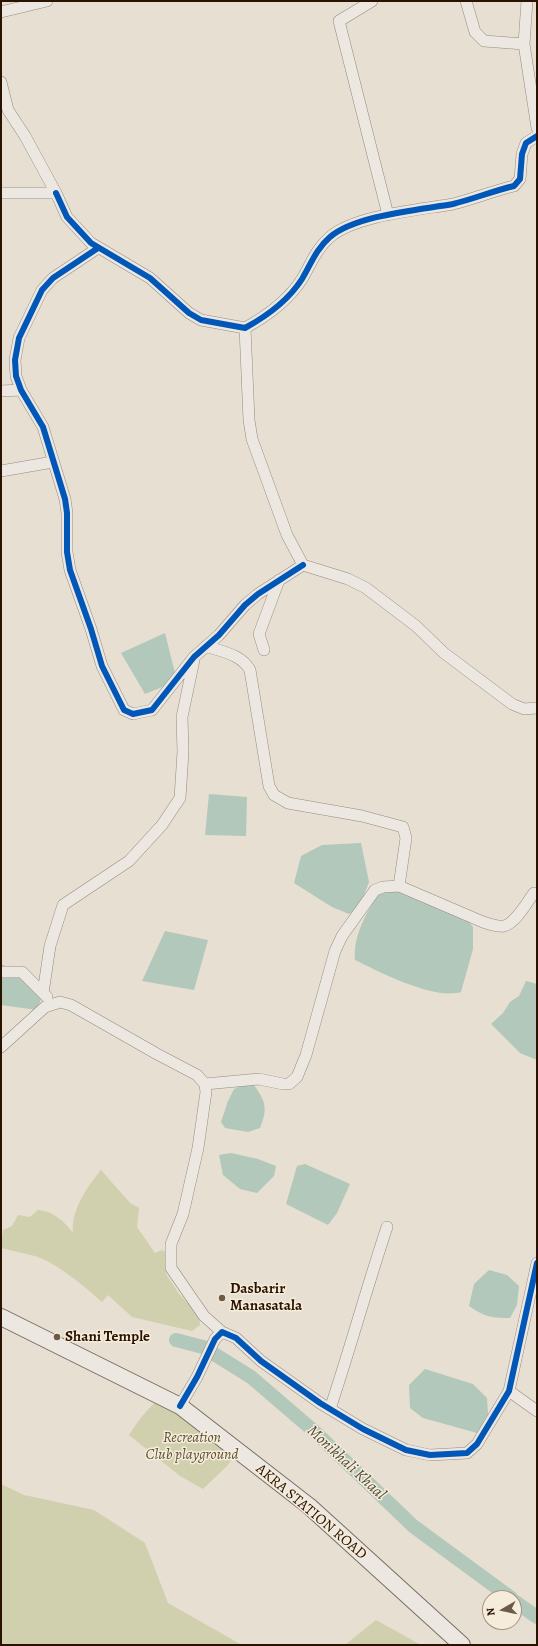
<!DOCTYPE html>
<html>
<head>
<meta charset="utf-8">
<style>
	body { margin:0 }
	#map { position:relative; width:538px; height:1646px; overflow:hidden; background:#e7dfd1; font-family:Alegreya,serif }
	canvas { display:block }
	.frame { position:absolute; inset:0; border:2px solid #291200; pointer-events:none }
	.north { position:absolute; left:482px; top:1590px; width:40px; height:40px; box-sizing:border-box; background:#f6ecdb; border:1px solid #a49583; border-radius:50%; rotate:261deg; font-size:11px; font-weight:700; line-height:16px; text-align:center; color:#291200 }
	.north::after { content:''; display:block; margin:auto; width:14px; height:18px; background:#6c5a49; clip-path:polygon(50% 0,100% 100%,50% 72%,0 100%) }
</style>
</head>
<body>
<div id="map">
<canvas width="538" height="1646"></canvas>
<div class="frame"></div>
<div class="north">N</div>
</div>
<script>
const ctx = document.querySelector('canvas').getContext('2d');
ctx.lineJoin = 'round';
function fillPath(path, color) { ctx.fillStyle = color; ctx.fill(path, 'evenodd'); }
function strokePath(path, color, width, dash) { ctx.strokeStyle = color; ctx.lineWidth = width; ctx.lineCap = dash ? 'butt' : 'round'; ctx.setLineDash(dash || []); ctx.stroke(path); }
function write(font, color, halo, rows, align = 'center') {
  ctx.font = font + ' Alegreya,serif'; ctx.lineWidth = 3; ctx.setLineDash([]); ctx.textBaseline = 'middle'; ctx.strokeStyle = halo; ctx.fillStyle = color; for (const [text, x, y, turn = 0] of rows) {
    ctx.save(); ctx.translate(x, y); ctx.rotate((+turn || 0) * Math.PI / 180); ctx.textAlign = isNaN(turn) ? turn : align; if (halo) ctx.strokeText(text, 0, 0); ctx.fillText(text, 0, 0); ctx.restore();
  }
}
fillPath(new Path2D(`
	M 101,1170 L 130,1203 L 139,1208 L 137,1227 L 155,1253 L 162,1250 L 168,1254 L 166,1274 L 179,1294 L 199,1314 L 200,1325 L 192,1331 L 132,1317 L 108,1295 L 102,1302 C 84,1286 57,1263 35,1256 C 24,1253 12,1251 1,1248 L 3,1230 L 12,1226 L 18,1215 L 30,1217 L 38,1210 C 53,1211 64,1221 73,1233 C 71,1210 87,1187 101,1170 Z
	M 168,1391 L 242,1444 L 228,1465 L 203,1489 L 180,1476 L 129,1435 C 140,1417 152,1404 168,1391 Z
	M 1,1484 L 24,1495 L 94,1510 L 145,1543 L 168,1603 L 242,1645 L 1,1645 Z
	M 376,1620 L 421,1645 L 345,1645 Z`), '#d0cfae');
fillPath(new Path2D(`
	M 165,633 L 177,681 L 145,694 L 121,653 Z
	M 209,794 L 247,797 L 246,836 L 205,835 Z
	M 361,843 L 369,882 L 359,908 L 349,914 L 332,907 L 294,883 L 301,856 L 322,845 Z
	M 402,890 L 464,915 L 473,927 L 473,949 L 461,992 C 433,1000 380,972 355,960 C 353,935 367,912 380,891 Z
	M 165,931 L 208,940 L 194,990 L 142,981 Z
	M 1,964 L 46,985 L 37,1010 L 1,1005 Z
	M 526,981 L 537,984 L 537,1060 L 520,1053 L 491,1024 L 503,1013 L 510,1002 L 519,996 Z
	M 245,1084 L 253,1084 C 266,1101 268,1109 260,1128 L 248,1132 L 225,1128 L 221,1122 L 228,1101 L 234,1089 Z
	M 231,1153 L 258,1159 L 276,1166 L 274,1176 L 257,1193 L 240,1189 L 223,1175 L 219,1155 Z
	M 305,1164 L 350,1184 L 337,1213 L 328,1225 L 286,1204 L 297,1166 Z
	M 489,1270 L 507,1275 L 519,1286 L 517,1305 L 510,1318 C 492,1318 485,1317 469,1306 L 474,1284 Z
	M 425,1369 L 473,1384 L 487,1398 L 488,1414 L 477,1433 L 423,1418 L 410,1408 L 409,1385 Z`), '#b2c8ba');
strokePath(new Path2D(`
	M 176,1340 L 203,1347 L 251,1377 L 315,1432 L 413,1526 L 511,1598
	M 514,1601 L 537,1617`), '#b2c8ba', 14);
const minor = new Path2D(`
	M 372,1 L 339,21 L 388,215
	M 466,1 L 475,32 L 484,41 L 524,44
	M 527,1 L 524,44 L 537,128
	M 1,12 L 47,1
	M 1,82 L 8,110 L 25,136 L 56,193 L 1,193
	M 56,193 L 67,217 L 91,243 L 150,278 L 189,313 L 201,320 L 245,328 C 267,316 288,301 302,279 C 311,264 316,249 330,237 C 356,215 419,210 453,204 C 473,199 493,191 514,186 L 520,179 L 522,154 L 526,143 L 537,136
	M 98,248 L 53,278 L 42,290 L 19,338 L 15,360 L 16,376 L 21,390 L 43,427 L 65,499 L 67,513 L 67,552 L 70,570 L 91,629 L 102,666 L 124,710 L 133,714 L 152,710 L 194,657 L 219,635 L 245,605 L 258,594 L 303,565
	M 245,328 L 249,420 L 252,439 L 287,535 L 303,565 L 348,579 L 366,588 L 416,626 L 444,653 L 512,704 L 524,709 L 537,708
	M 1,391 L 21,390
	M 1,471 L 53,462
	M 206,646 C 222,652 241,654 250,670 L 269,786 L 274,795 L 288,803 L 362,816 L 403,827 L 406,838 L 399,886
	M 264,650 L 259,634 L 279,580
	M 1,972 L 22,972 L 47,997
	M 43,993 L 50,946 L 63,905 L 129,861 L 162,825 L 180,798 L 183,752 L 182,717 L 194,660
	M 1,1047 L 45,1007 L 60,1002 L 71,1005 L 157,1054 L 197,1075 L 205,1084 L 206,1092 L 198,1148 L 183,1214 L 171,1244 L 171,1268 L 204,1316 L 222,1332
	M 205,1084 L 259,1079 L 283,1084 L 289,1084 L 297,1077 L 306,1055 L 335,951 L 342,936 L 375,890 L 383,887 L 399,886 L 483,922 C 489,924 497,927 504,926 C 516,923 527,902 534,893
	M 509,1391 L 537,1411
	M 180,1406 L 197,1377 L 215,1339 L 222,1332 L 236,1338 L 261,1361 L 320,1403 L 363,1429 L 406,1450 L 430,1455 L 467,1453 L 477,1444 L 509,1391 L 537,1263
	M 330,1409 C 350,1349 367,1287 387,1227`);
const secondary = new Path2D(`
	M 1,1317 L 180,1406 L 309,1506 L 462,1645`);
strokePath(minor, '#938b81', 12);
strokePath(secondary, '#776f65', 18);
strokePath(minor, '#ece8e1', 11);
strokePath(secondary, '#ece8e1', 16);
strokePath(new Path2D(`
	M 56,193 L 67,217 L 91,243 L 150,278 L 189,313 L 201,320 L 245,328 C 267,316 288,301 302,279 C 311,264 316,249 330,237 C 356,215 419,210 453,204 C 473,199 493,191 514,186 L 520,179 L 522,154 L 526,143 L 537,136
	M 98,248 L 53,278 L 42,290 L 19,338 L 15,360 L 16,376 L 21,390 L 43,427 L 65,499 L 67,513 L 67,552 L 70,570 L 91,629 L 102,666 L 124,710 L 133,714 L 152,710 L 194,657 L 219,635 L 245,605 L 258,594 L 303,565
	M 180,1406 L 197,1377 L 215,1339 L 222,1332 L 236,1338 L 261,1361 L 320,1403 L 363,1429 L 406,1450 L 430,1455 L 467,1453 L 477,1444 L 509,1391 L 537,1263`), '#0057b8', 6);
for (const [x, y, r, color] of [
	[222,1298,4,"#6c5a49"],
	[57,1337,4,"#6c5a49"]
]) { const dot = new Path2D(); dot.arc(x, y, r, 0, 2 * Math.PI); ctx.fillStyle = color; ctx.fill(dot); strokePath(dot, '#f6ecdb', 1.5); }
write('bold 15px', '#291200', '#f6ecdb', [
	["Dasbarir",230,1289],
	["Manasatala",230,1306],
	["Shani Temple",65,1337]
], 'left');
write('italic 15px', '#5d5033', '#f6ecdb', [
	["Recreation",192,1438],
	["Club playground",192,1455]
]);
write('15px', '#291200', '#f6ecdb', [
	["AKRA STATION ROAD",311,1512,40]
]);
write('italic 16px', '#514e3e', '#f6ecdb', [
	["Monikhali Khaal",346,1463,43]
]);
</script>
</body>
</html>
